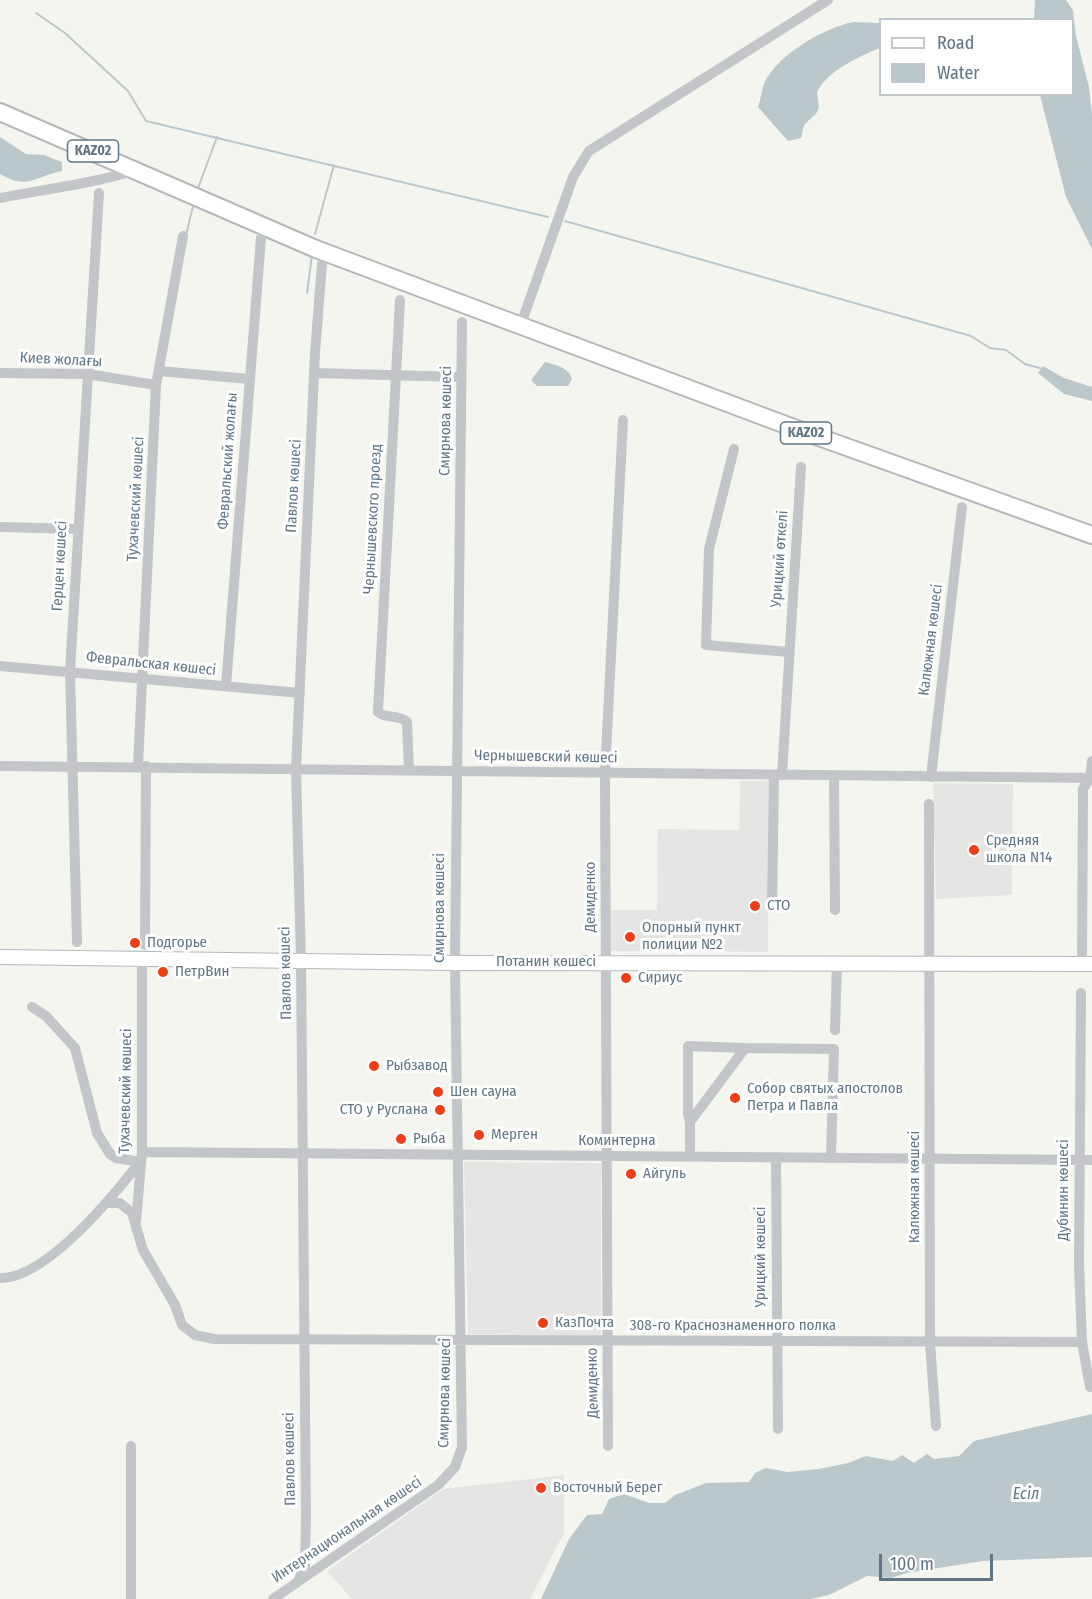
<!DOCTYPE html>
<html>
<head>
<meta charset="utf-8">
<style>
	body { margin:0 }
	#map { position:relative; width:1092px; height:1599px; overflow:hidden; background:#f5f5f0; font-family:"Fira Sans Condensed",sans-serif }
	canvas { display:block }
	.legend { position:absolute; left:879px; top:18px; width:195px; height:78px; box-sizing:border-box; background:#fff; border:2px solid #c0c8ce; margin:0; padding:8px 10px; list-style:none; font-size:18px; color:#617684 }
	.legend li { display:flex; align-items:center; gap:12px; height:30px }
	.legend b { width:30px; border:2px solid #c0c8ce }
	.scale { position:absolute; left:879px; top:1554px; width:114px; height:27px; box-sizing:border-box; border:3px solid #617684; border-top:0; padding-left:8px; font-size:18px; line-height:21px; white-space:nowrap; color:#617684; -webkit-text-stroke:4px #fff; paint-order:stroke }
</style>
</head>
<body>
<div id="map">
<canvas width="1092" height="1599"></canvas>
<ul class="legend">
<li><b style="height:8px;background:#fff"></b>Road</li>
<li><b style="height:16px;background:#bac8cc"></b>Water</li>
</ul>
<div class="scale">100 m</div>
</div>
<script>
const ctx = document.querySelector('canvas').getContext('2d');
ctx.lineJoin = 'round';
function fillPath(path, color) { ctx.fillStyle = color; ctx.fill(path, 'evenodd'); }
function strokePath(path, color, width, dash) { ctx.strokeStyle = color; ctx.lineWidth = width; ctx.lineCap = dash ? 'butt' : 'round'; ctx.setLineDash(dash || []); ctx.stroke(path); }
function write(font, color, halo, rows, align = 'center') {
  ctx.font = font + ' "Fira Sans Condensed",sans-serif'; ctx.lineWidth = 6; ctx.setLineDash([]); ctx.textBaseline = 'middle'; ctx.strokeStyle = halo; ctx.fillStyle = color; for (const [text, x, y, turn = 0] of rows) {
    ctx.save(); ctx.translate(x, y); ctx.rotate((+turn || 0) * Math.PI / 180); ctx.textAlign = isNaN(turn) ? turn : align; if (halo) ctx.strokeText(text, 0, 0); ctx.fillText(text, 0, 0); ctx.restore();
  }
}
fillPath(new Path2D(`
	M 740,781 L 769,781 L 768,952 L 611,951 L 611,910 L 657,910 L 658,829 L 739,830 Z
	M 933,783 L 1013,784 L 1012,895 L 936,899 Z
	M 464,1162 L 601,1163 L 601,1336 L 468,1334 Z
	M 564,1475 L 564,1533 L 530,1599 L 352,1599 L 327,1571 L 443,1489 Z`), '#e5e6e4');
fillPath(new Path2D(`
	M 1035,0 L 1066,0 L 1073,10 L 1076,36 L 1089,87 L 1092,114 L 1092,249 L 1066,197 L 1040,95 L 1072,94 L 1072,20 L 1034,19 Z
	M 853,22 L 880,23 L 880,48 C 860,56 827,71 817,92 C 820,113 820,110 806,123 C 802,127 803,133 801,138 L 788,141 L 758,107 C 761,99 761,91 764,84 C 776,55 824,28 853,22 Z
	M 0,137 L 26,154 L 44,155 L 62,162 L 62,171 C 34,177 28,190 0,174 Z
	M 545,362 C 555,365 569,367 572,379 L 568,386 L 537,386 L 531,380 Z
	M 1043,366 L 1064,378 L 1092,387 L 1092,401 L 1064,394 L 1038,373 Z
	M 1092,1414 L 1092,1557 L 983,1561 L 907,1573 L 891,1578 L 867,1576 L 829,1595 L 810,1599 L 541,1599 L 569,1539 L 587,1515 L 602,1514 L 609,1499 L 624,1494 L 649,1503 L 665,1503 L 675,1495 L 706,1483 L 749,1482 L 755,1473 L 766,1468 L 787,1472 L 819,1469 L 848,1463 L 866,1456 L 893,1461 L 902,1455 L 914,1463 L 927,1454 L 934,1459 L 959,1456 L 974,1441 Z`), '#bac8cc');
strokePath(new Path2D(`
	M 36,13 L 65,33 L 128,91 L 146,121 L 548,217
	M 197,191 L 217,137
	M 565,221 L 971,336 L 990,348 L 1006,350 L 1025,364 L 1040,368
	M 315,234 L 334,165
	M 186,235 L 194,202
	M 307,293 L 312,255`), '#bac8cc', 2);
const major = new Path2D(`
	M 0,957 L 455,963 L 1092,964`);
const highway = new Path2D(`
	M 0,112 L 316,249 L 802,431 L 1092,535`);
strokePath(major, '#b2b8bc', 16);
strokePath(highway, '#b4b8bb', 20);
strokePath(new Path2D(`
	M 0,198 C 45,189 92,184 136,170
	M 400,300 L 378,712 C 385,719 398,714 407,722 L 409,770
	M 520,327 L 573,177 L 589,151 L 828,0
	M 159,371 L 249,379
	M 0,373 L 87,374 L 156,385
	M 314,373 L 461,377
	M 734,449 L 709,549 L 706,645 L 789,652
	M 0,527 L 78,529
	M 0,666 L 300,693
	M 226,686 L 261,238
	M 0,766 L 1092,778
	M 138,766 L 156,385 L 183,236
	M 782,775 L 801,467
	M 834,775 L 835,910
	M 931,777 L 962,507
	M 929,804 L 930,1342 L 936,1426
	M 772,908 L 774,775
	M 77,942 L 70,671 L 99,193
	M 145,945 L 146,766
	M 1082,964 L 1083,789 L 1090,778 L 1092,761
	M 1081,993 L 1079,1264 L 1082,1342 L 1090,1387
	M 32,1007 L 46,1016 L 75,1048 L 97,1133 L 110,1154 L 116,1158 L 140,1162
	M 835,1030 L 837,963
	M 690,1122 L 688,1114 L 688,1046 L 745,1048
	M 142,1152 L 1092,1160
	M 690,1157 L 690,1122 L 745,1048 L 834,1049 L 831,1158
	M 776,1157 L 778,1429
	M 108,1203 L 120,1203 L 132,1213 L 143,1250 L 175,1305 L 182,1325 L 195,1335 L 214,1339 L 1082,1342
	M 136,1222 L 142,1152 L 142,960
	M 0,1278 C 46,1279 114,1195 140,1162
	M 131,1446 L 131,1599
	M 608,1446 L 605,773 L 623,420
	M 298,1581 L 305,1566 L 306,1516 L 301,961 L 296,769 L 315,353 L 322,264
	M 273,1599 L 438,1485 L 455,1467 L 462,1447 L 455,963 L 462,322`), '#c2c6c9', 10);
strokePath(major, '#fff', 14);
strokePath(highway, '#fff', 16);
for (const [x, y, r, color] of [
	[974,850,6,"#ef3e16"],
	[755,906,6,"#ef3e16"],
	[630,937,6,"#ef3e16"],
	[135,943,6,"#ef3e16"],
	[163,972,6,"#ef3e16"],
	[626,978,6,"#ef3e16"],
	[374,1066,6,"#ef3e16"],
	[438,1092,6,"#ef3e16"],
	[735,1098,6,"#ef3e16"],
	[440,1110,6,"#ef3e16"],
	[479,1135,6,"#ef3e16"],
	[401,1139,6,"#ef3e16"],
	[631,1174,6,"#ef3e16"],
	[543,1323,6,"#ef3e16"],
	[541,1488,6,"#ef3e16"]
]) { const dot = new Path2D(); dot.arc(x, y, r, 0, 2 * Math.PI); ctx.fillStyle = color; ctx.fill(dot); strokePath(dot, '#fff', 2); }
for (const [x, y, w] of [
	[93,151,51],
	[806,433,51]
]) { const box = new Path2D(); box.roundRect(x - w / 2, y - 11, w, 22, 4.5); ctx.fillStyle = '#fff'; ctx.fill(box); strokePath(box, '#617684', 1.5); }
write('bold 14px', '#617684', null, [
	["KAZ02",93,151],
	["KAZ02",806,433]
]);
write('15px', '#617684', '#fff', [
	["Киев жолағы",61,360,3],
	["Смирнова көшесі",446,421,-89],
	["Февральский жолағы",228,461,-86],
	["Павлов көшесі",294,486,-87],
	["Тухачевский көшесі",136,499,-87],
	["Чернышевского проезд",373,519,-87],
	["Урицкий өткелі",780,559,-86],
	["Герцен көшесі",60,566,-87],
	["Калюжная көшесі",931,640,-83],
	["Февральская көшесі",151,664,6],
	["Чернышевский көшесі",546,757,1],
	["Демиденко",591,897,-90],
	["Смирнова көшесі",440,908,-90],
	["Потанин көшесі",546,962],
	["Павлов көшесі",286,973,-91],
	["Тухачевский көшесі",126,1091,-89],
	["Коминтерна",617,1141],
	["Калюжная көшесі",915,1187,-90],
	["Дубинин көшесі",1064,1190,-90],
	["Урицкий көшесі",761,1257,-90],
	["308-го Краснознаменного полка",733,1326],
	["Демиденко",593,1383,-91],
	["Смирнова көшесі",445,1393,-89],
	["Павлов көшесі",290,1459,-91],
	["Интернациональная көшесі",347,1530,-34]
]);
write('15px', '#617684', '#fff', [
	["Средняя",986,841],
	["школа N14",986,858],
	["СТО",767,906],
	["Опорный пункт",642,928],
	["полиции №2",642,945],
	["Подгорье",147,943],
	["ПетрВин",175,972],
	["Сириус",638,978],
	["Рыбзавод",386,1066],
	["Собор святых апостолов",747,1089],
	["Петра и Павла",747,1106],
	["Шен сауна",450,1092],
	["СТО у Руслана",428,1110,"right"],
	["Мерген",491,1135],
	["Рыба",413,1139],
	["Айгуль",643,1174],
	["КазПочта",555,1323],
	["Восточный Берег",553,1488]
], 'left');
write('italic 16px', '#5d7981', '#fff', [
	["Есіл",1026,1495]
]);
</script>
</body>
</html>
